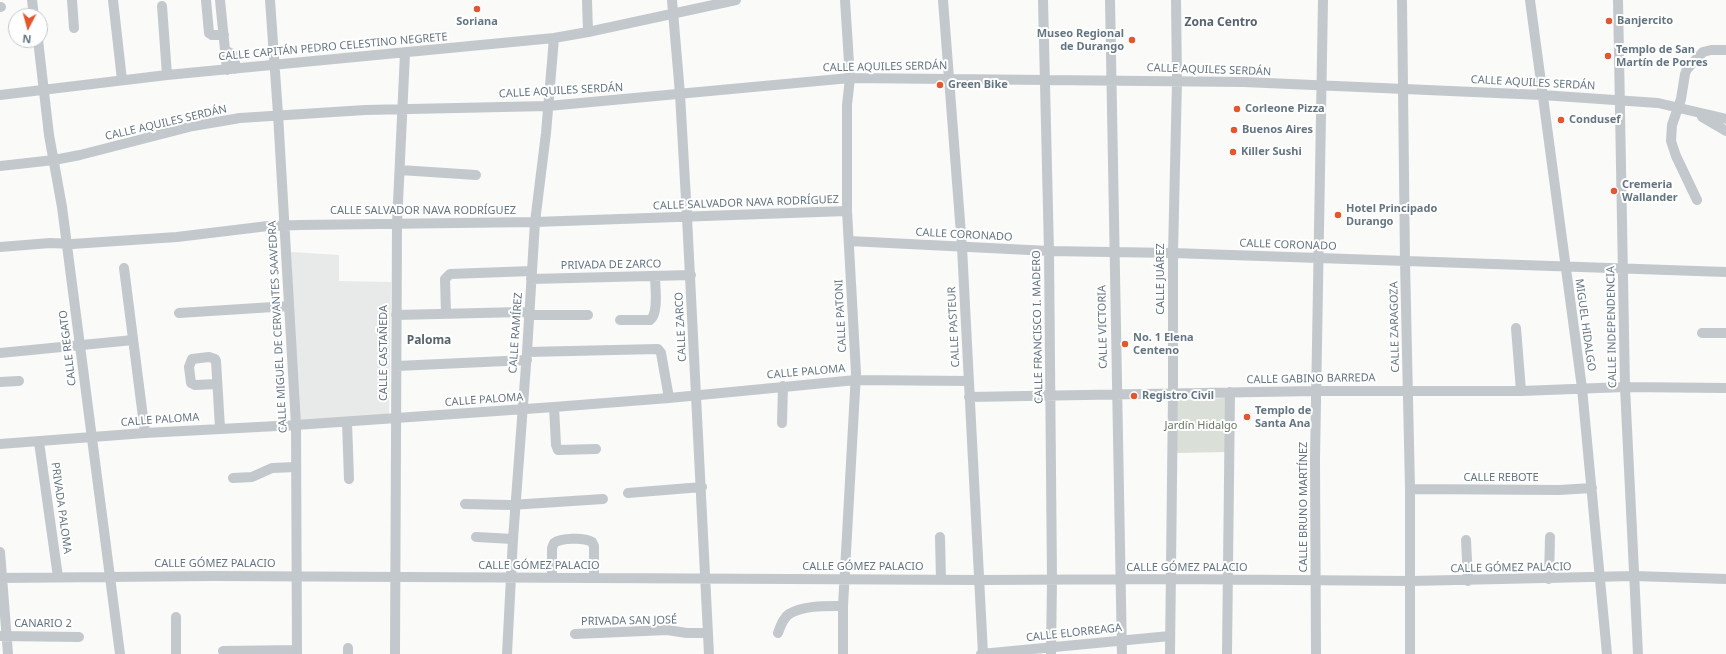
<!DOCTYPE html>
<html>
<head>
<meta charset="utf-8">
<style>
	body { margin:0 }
	#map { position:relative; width:1726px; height:654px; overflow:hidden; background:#fafaf8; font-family:"Noto Sans",sans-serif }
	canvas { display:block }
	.north { position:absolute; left:8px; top:8px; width:40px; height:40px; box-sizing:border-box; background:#fff; border:1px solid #c1c8cd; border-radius:50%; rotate:186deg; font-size:11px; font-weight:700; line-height:16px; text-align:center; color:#657683 }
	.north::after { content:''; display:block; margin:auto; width:14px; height:18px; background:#e4572e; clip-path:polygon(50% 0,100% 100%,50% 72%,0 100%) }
</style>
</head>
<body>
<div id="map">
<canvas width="1726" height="654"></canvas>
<div class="north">N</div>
</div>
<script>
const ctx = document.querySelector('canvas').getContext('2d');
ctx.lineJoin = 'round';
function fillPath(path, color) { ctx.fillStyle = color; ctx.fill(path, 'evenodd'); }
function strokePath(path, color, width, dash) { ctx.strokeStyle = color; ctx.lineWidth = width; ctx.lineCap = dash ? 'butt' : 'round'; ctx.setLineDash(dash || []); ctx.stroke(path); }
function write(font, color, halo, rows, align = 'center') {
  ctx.font = font + ' "Noto Sans",sans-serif'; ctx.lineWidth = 4; ctx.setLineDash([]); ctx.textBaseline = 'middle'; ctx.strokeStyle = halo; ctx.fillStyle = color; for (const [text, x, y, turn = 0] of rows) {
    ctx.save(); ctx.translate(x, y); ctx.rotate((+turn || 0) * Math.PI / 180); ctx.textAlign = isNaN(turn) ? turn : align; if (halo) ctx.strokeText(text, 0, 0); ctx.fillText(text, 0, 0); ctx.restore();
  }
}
fillPath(new Path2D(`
	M 291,252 L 339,255 L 339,281 L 391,282 L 389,414 L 298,421 Z`), '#e8e9e9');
fillPath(new Path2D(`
	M 1225,398 L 1225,452 L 1176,453 L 1178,400 Z`), '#dadfd7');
strokePath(new Path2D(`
	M 32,0 L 34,16
	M 72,0 L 74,28
	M 113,0 L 122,80
	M 206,0 L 209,33 L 212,35 L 224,35
	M 220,0 L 227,70
	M 270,0 L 278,114 L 296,425 L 297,654
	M 587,0 L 588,32
	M 672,0 L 680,94 L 687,217 L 709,654
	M 943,0 L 962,247 L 983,654
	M 1043,0 L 1049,251 L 1052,579 L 1051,654
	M 1110,0 L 1122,654
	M 1402,0 L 1405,261 L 1410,489 L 1410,654
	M 1530,0 L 1582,388 L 1607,654
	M 1618,0 L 1625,387 L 1638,654
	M 162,6 L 167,75
	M 0,7 L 1,7
	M 38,40 L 49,135 L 62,207 L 120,654
	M 225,51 C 236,53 235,59 235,69
	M 0,95 L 167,75 L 554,38 L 588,32 L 736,0
	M 1702,117 L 1726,131
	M 0,166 L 54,160 L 80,155 L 193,126 L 240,118 L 365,110 L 548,106 L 850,78 L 1244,82 L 1542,95 L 1658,103 L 1726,119
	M 400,170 L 476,175
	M 1697,200 L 1676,156 L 1671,141 L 1672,125 L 1681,99 L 1685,74 L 1687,69 L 1703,52 L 1711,50 L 1726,50
	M 849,241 L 1049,251 L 1173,253 L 1726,272
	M 0,247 L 50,243 L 72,244 L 177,237 L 268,226 L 300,225 L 535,222 L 847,211
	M 124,268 L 145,433
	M 531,279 L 691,275
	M 179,313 L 289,306
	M 446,314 L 445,279 L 450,274 L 532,271
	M 396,315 L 522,312 L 535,315 L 588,315
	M 620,320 L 650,320 C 659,314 655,286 655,276
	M 1516,328 L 1521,391
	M 1702,333 L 1726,333
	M 527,352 L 658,349 L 661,353 L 669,398
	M 0,353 L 133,340
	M 397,366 L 527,360
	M 0,382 L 19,381
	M 217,384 L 195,385 L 191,383 L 189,367 L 192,359 L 209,357 L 215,359 L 216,361 L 220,428
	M 969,397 L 1316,391 L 1521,391 L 1625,387 L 1726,388
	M 554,407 L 556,445 L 558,450 L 596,449
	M 347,422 L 349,479
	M 782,423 L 783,386
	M 39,442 L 58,577
	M 0,444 L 145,433 L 296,425 L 554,407 L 669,398 L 856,380 L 969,381
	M 233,478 L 252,477 L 272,468 L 296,467
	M 1410,489 L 1559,490 L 1592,488
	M 628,493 L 702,487
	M 465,504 L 511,505 L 603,499
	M 476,537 L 513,539
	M 940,537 L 941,580
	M 1466,540 L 1468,581
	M 0,552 L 8,654
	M 0,578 L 214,576 L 980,580 L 1171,579 L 1411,581 L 1634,576 L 1726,579
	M 552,578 L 552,548 L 554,543 C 561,538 584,537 592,542 L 594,546 L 594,578
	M 1549,579 L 1550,537
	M 176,617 L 176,654
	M 778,633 C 780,627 783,618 789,614 C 804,605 827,606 843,606
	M 575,634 L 667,630 L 687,633 L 708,633
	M 1,636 L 79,637
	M 223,651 L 297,650
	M 348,654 L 348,648
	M 395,654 L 397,224 L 405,53
	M 507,654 L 513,539 L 527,352 L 535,222 L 546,133 L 554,38
	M 843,654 L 843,606 L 856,373 L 847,211 L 847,105 L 850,78 L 845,0
	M 981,654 L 1170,636
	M 1170,654 L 1173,393 L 1173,253 L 1177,81 L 1176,0
	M 1227,654 L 1230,392
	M 1316,654 L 1315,459 L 1323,0`), '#c3c8cc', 10);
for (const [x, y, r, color] of [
	[477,9,4,"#e4572e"],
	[1609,21,4,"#e4572e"],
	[1132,40,4,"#e4572e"],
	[1608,56,4,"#e4572e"],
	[940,85,4,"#e4572e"],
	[1237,109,4,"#e4572e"],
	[1561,120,4,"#e4572e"],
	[1234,130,4,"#e4572e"],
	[1233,152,4,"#e4572e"],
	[1614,191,4,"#e4572e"],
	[1338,215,4,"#e4572e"],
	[1125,344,4,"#e4572e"],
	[1134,396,4,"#e4572e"],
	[1247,417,4,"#e4572e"]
]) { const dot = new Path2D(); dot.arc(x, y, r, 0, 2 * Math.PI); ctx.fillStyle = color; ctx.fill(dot); strokePath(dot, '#fff', 1.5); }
write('bold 11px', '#657683', '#fff', [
	["Banjercito",1617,21],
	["Soriana",477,22,"center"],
	["Museo Regional",1124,34,"right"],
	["de Durango",1124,47,"right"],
	["Templo de San",1616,50],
	["Martín de Porres",1616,63],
	["Green Bike",948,85],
	["Corleone Pizza",1245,109],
	["Condusef",1569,120],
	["Buenos Aires",1242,130],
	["Killer Sushi",1241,152],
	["Cremeria",1622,185],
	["Wallander",1622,198],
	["Hotel Principado",1346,209],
	["Durango",1346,222],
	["No. 1 Elena",1133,338],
	["Centeno",1133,351],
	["Registro Civil",1142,396],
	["Templo de",1255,411],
	["Santa Ana",1255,424]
], 'left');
write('11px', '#657683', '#fff', [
	["CALLE CAPITÁN PEDRO CELESTINO NEGRETE",333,47,-5],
	["CALLE AQUILES SERDÁN",885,67,-1],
	["CALLE AQUILES SERDÁN",1209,70,2],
	["CALLE AQUILES SERDÁN",1533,83,3],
	["CALLE AQUILES SERDÁN",561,91,-3],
	["CALLE AQUILES SERDÁN",166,123,-13],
	["CALLE SALVADOR NAVA RODRÍGUEZ",746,203,-2],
	["CALLE SALVADOR NAVA RODRÍGUEZ",423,211],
	["CALLE CORONADO",964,235,3],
	["CALLE CORONADO",1288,245,2],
	["PRIVADA DE ZARCO",611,265,-1],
	["CALLE JUÁREZ",1161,279,-90],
	["CALLE PATONI",841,316,-93],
	["MIGUEL HIDALGO",1585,325,82],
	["CALLE MIGUEL DE CERVANTES SAAVEDRA",278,327,-93],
	["CALLE ZARCO",681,327,-93],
	["CALLE PASTEUR",954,327,-93],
	["CALLE FRANCISCO I. MADERO",1038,327,-91],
	["CALLE VICTORIA",1103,327,-91],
	["CALLE ZARAGOZA",1395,327,-91],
	["CALLE INDEPENDENCIA",1612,327,-91],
	["CALLE RAMÍREZ",516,333,-86],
	["CALLE REGATO",68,348,-97],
	["CALLE CASTAÑEDA",384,353,-90],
	["CALLE PALOMA",806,372,-5],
	["CALLE GABINO BARREDA",1311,379,-1],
	["CALLE PALOMA",484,400,-4],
	["CALLE PALOMA",160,420,-4],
	["CALLE REBOTE",1501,478],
	["CALLE BRUNO MARTÍNEZ",1304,507,-90],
	["PRIVADA PALOMA",61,508,82],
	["CALLE GÓMEZ PALACIO",215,564],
	["CALLE GÓMEZ PALACIO",539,566],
	["CALLE GÓMEZ PALACIO",863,567],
	["CALLE GÓMEZ PALACIO",1187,568],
	["CALLE GÓMEZ PALACIO",1511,568,-1],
	["PRIVADA SAN JOSÉ",629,621,-1],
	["CANARIO 2",43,624],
	["CALLE ELORREAGA",1074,633,-6]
]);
write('11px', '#687a64', '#fff', [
	["Jardín Hidalgo",1201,426]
]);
write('bold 12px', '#57646e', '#fff', [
	["Zona Centro",1221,23],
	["Paloma",429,341]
]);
</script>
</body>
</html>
